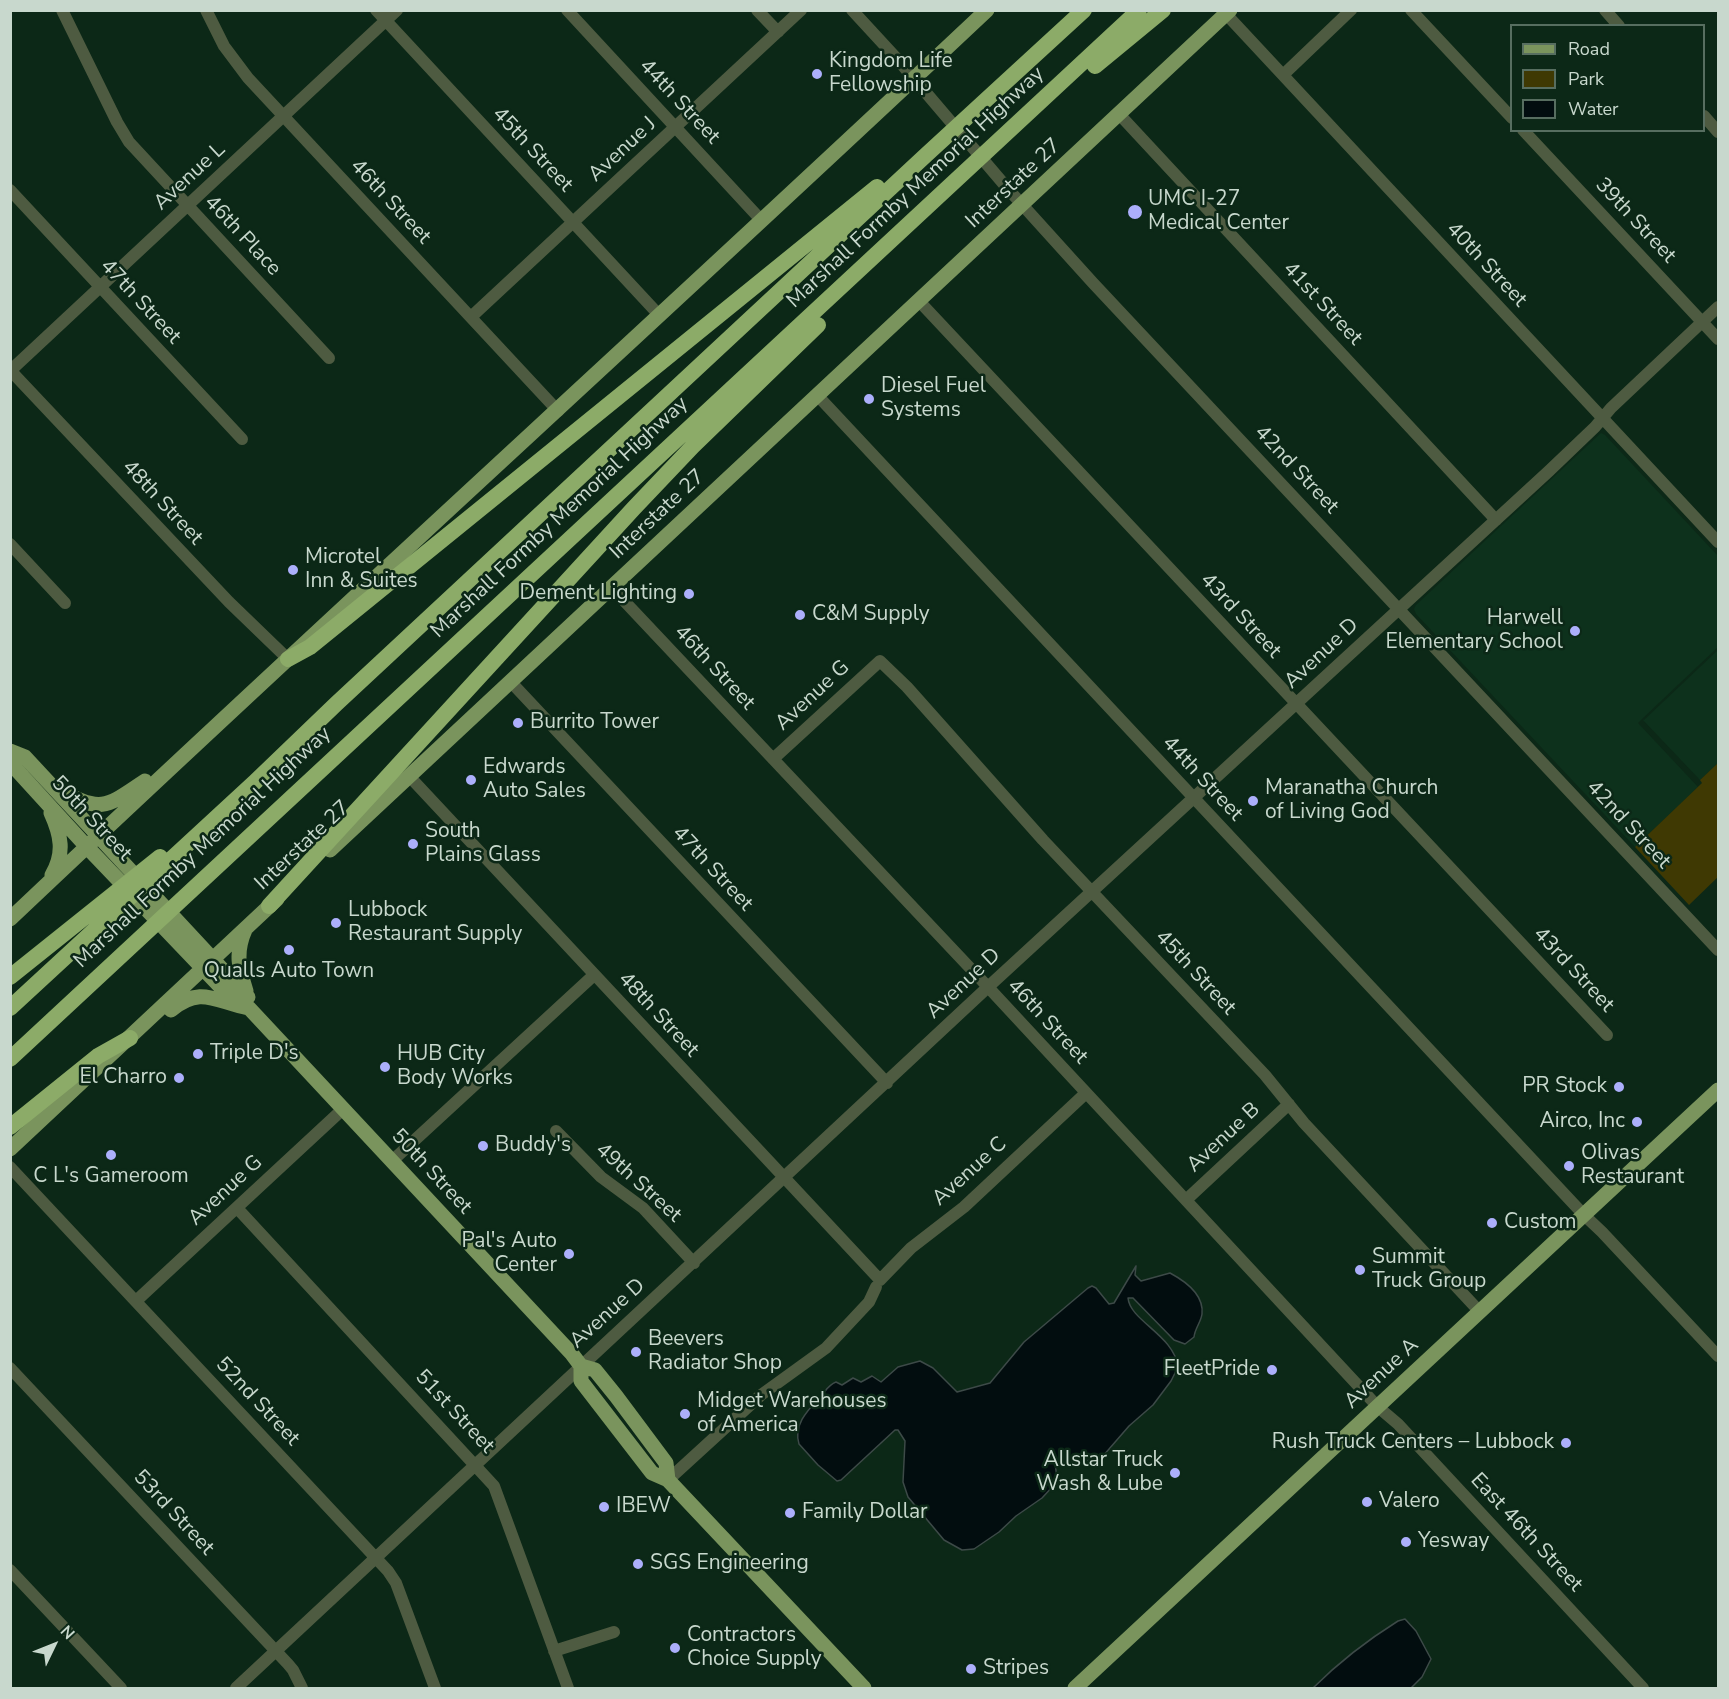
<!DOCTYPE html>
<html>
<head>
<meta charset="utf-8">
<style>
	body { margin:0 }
	#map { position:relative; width:1729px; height:1699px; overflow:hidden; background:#0c2817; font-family:"Nunito Sans",sans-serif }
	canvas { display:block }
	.frame { position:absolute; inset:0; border:12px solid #c8d8cd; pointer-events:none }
	.legend { position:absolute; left:1510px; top:24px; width:195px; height:108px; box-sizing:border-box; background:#0c2817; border:2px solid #576e60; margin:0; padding:8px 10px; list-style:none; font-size:18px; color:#c8d8cd }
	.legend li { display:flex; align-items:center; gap:12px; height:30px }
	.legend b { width:30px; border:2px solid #576e60 }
	.north { position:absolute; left:24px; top:1615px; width:60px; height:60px; -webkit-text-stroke:4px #0c2817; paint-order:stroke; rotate:47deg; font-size:16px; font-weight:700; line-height:24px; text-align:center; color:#c8d8cd }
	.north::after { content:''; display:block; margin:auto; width:21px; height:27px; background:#c8d8cd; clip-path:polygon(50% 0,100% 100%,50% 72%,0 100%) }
</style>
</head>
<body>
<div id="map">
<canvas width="1729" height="1699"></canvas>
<div class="frame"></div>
<ul class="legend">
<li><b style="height:8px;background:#7a945d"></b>Road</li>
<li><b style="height:16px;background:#3f3903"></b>Park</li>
<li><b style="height:16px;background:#020d0f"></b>Water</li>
</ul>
<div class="north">N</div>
</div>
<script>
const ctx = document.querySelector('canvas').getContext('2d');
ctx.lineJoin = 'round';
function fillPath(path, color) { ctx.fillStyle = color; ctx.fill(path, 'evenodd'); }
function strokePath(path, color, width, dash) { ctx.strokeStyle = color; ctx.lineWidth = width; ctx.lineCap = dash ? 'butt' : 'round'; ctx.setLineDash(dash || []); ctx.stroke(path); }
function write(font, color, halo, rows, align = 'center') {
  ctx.font = font + ' "Nunito Sans",sans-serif'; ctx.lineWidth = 5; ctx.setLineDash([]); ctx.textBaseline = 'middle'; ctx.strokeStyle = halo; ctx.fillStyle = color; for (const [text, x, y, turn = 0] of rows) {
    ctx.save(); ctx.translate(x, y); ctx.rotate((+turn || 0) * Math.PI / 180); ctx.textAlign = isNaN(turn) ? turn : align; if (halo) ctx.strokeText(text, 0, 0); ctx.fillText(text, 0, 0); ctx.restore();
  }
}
fillPath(new Path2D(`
	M 1601,433 L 1605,435 L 1718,556 L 1718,647 L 1642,719 L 1644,720 L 1718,650 L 1718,763 L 1700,780 L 1642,719 L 1638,723 L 1698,787 L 1635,847 L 1416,614 L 1414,609 L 1416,605 Z`), '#0d311c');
fillPath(new Path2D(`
	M 1718,763 L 1718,877 L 1689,905 L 1635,847 L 1702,783 L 1700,780 Z`), '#3f3903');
const water = new Path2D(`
	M 1136,1266 L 1135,1275 L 1141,1281 L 1170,1273 C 1185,1281 1204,1295 1202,1314 C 1201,1322 1195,1328 1194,1337 L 1185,1344 L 1174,1340 L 1133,1298 L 1128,1298 C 1130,1321 1174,1335 1178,1367 L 1171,1381 L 1153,1405 L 1129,1426 L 1103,1456 L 1098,1459 L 1083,1461 L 1069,1467 L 1055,1463 L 1057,1478 L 1055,1484 L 1042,1498 L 1016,1516 L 999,1532 L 974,1549 L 962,1550 L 944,1540 L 908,1497 L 903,1482 L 905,1441 L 898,1430 L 895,1430 L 841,1480 L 837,1481 L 818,1465 L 799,1444 C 793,1425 808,1410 819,1398 C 825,1392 828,1385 836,1382 L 842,1385 L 853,1378 L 861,1382 L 872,1376 L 881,1382 L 898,1367 L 920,1361 L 933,1368 L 957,1392 L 990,1383 L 1024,1342 L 1088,1288 L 1092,1286 L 1096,1288 L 1109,1304 L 1114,1303 Z
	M 1405,1619 L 1416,1631 L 1431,1659 L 1422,1677 L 1411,1688 L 1313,1688 C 1339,1662 1366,1641 1398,1621 Z`);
fillPath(water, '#020d0f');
strokePath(water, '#3d4a48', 1.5);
strokePath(new Path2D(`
	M 62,10 L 117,122 L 129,142 L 329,358
	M 206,10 L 224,46 L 248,78 L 558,411
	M 376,10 L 660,316
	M 567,10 L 762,221
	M 757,10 L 778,32
	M 852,10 L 899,61 L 1008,189 L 1093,283 L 1718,950
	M 1411,10 L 1512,118
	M 1605,10 L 1619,26
	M 1226,14 L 1718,542
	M 1283,75 L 1351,10
	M 1119,114 L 1496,520
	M 1704,116 L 1718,132
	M 1523,130 L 1718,339
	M 10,190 L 242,439
	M 919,301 L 1607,1035
	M 471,317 L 801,10
	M 10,370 L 229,602 L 288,659
	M 10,371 L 397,10
	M 817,395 L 1584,1215 L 1602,1232 L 1718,1356
	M 10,544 L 65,603
	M 611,587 L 988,987 L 1378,1407 L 1398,1424 L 1643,1688
	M 510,681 L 887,1083
	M 773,759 L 880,661 L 907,687 L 1043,840 L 1265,1075 L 1304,1123 L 1480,1312
	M 409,776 L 880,1280 L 911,1248 L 964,1207 L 1086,1093
	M 556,1131 L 601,1177 L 643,1208 L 694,1263
	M 392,1161 L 594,975
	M 10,1167 L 388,1571 L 396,1583 L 435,1688
	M 1186,1200 L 1289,1104
	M 237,1208 L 494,1486 L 568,1688
	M 136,1301 L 343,1109
	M 10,1368 L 288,1664 L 293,1670 L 302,1688
	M 668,1480 L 761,1395 L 826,1348 L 869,1302 L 876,1287
	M 10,1570 L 121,1688
	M 554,1651 L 614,1632
	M 236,1688 L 988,987 L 1549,471 L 1595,427 L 1611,408 L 1718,307`), '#4e5b41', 12);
strokePath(new Path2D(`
	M 10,751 L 25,757 L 248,997
	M 12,753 L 14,767 L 87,847 L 237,1004
	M 62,791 C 102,815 110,804 145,781
	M 51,813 C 61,835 65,853 52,875
	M 330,850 L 1230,10
	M 10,919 C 333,613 663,315 987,10
	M 245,930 C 235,952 239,969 246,991
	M 171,1010 C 201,985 216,1002 249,1008 L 572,1354 L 581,1366 L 581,1381 L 652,1473 L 668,1480 L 864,1688
	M 10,1149 L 277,899
	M 581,1366 L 595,1370 L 616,1396 L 666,1463 L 668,1480
	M 1075,1688 L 1718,1090`), '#7a945d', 15);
strokePath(new Path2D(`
	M 1095,66 L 1163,10
	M 288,659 L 310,647 L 877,187
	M 269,906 L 634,508 L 693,446 L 818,325
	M 10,977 L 160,857
	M 10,1008 L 255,782 L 336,704 L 926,155 L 1084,10
	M 10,1059 L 1139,10
	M 10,1127 L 98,1056 L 130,1038`), '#8cab68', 16);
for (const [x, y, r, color] of [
	[817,74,6,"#acaffb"],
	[1135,212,8,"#acaffb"],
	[869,399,6,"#acaffb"],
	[293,570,6,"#acaffb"],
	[689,594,6,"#acaffb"],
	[800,615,6,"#acaffb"],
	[1575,631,6,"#acaffb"],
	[518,723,6,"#acaffb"],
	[471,780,6,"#acaffb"],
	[1253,801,6,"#acaffb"],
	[413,844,6,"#acaffb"],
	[336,923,6,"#acaffb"],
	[289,950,6,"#acaffb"],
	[198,1054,6,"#acaffb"],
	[385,1067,6,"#acaffb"],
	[179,1078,6,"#acaffb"],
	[1619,1087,6,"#acaffb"],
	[1637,1122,6,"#acaffb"],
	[483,1146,6,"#acaffb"],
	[111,1155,6,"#acaffb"],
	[1569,1166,6,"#acaffb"],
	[1492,1223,6,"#acaffb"],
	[569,1254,6,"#acaffb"],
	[1360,1270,6,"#acaffb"],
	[636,1352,6,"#acaffb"],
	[1272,1370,6,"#acaffb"],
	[685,1414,6,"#acaffb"],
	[1566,1443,6,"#acaffb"],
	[1175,1473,6,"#acaffb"],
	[1367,1502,6,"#acaffb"],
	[604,1507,6,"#acaffb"],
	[790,1513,6,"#acaffb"],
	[1406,1542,6,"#acaffb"],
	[638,1564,6,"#acaffb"],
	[675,1648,6,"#acaffb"],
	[971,1669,6,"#acaffb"]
]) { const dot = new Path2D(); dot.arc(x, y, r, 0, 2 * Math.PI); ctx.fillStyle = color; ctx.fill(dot); strokePath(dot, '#0c2817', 2); }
write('21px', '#c8d8cd', '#0c2817', [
	["Kingdom Life",829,62],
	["Fellowship",829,86],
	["UMC I-27",1148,200],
	["Medical Center",1148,224],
	["Diesel Fuel",881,387],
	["Systems",881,411],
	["Microtel",305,558],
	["Inn & Suites",305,582],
	["Dement Lighting",677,594,"right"],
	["C&M Supply",812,615],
	["Harwell",1563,619,"right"],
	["Elementary School",1563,643,"right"],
	["Burrito Tower",530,723],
	["Edwards",483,768],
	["Auto Sales",483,792],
	["Maranatha Church",1265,789],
	["of Living God",1265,813],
	["South",425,832],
	["Plains Glass",425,856],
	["Lubbock",348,911],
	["Restaurant Supply",348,935],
	["Qualls Auto Town",289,972,"center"],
	["Triple D's",210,1054],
	["HUB City",397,1055],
	["Body Works",397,1079],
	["El Charro",167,1078,"right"],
	["PR Stock",1607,1087,"right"],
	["Airco, Inc",1625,1122,"right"],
	["Buddy's",495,1146],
	["Olivas",1581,1154],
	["Restaurant",1581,1178],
	["C L's Gameroom",111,1177,"center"],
	["Custom",1504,1223],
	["Pal's Auto",557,1242,"right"],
	["Center",557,1266,"right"],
	["Summit",1372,1258],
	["Truck Group",1372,1282],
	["Beevers",648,1340],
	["Radiator Shop",648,1364],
	["FleetPride",1260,1370,"right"],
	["Midget Warehouses",697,1402],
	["of America",697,1426],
	["Rush Truck Centers – Lubbock",1554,1443,"right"],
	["Allstar Truck",1163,1461,"right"],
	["Wash & Lube",1163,1485,"right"],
	["Valero",1379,1502],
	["IBEW",616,1507],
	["Family Dollar",802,1513],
	["Yesway",1418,1542],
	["SGS Engineering",650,1564],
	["Contractors",687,1636],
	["Choice Supply",687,1660],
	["Stripes",983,1669]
], 'left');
write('21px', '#c8d8cd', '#0c2817', [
	["44th Street",679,102,47],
	["45th Street",532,150,47],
	["Avenue J",623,150,-43],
	["Avenue L",190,177,-43],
	["Interstate 27",1014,184,-43],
	["Marshall Formby Memorial Highway",916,188,-43],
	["46th Street",390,202,47],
	["39th Street",1635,221,47],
	["46th Place",242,236,47],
	["40th Street",1486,265,47],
	["47th Street",140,302,47],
	["41st Street",1322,304,47],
	["42nd Street",1296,470,47],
	["48th Street",162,503,47],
	["Interstate 27",658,515,-43],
	["Marshall Formby Memorial Highway",560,518,-43],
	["43rd Street",1240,616,47],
	["Avenue D",1322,654,-43],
	["46th Street",714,668,47],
	["Avenue G",813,696,-43],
	["44th Street",1202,779,47],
	["50th Street",91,819,47],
	["42nd Street",1628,825,47],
	["Interstate 27",303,846,-43],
	["Marshall Formby Memorial Highway",203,848,-43],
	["47th Street",712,869,47],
	["43rd Street",1573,970,47],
	["45th Street",1195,973,47],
	["Avenue D",964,984,-43],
	["48th Street",658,1015,47],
	["46th Street",1047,1022,47],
	["Avenue B",1224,1138,-43],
	["50th Street",431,1172,47],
	["Avenue C",970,1172,-42],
	["49th Street",638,1183,42],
	["Avenue G",226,1191,-43],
	["Avenue D",608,1314,-42],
	["Avenue A",1382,1374,-43],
	["52nd Street",257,1402,47],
	["51st Street",454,1412,47],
	["53rd Street",173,1513,47],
	["East 46th Street",1526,1533,47]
]);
</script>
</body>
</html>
